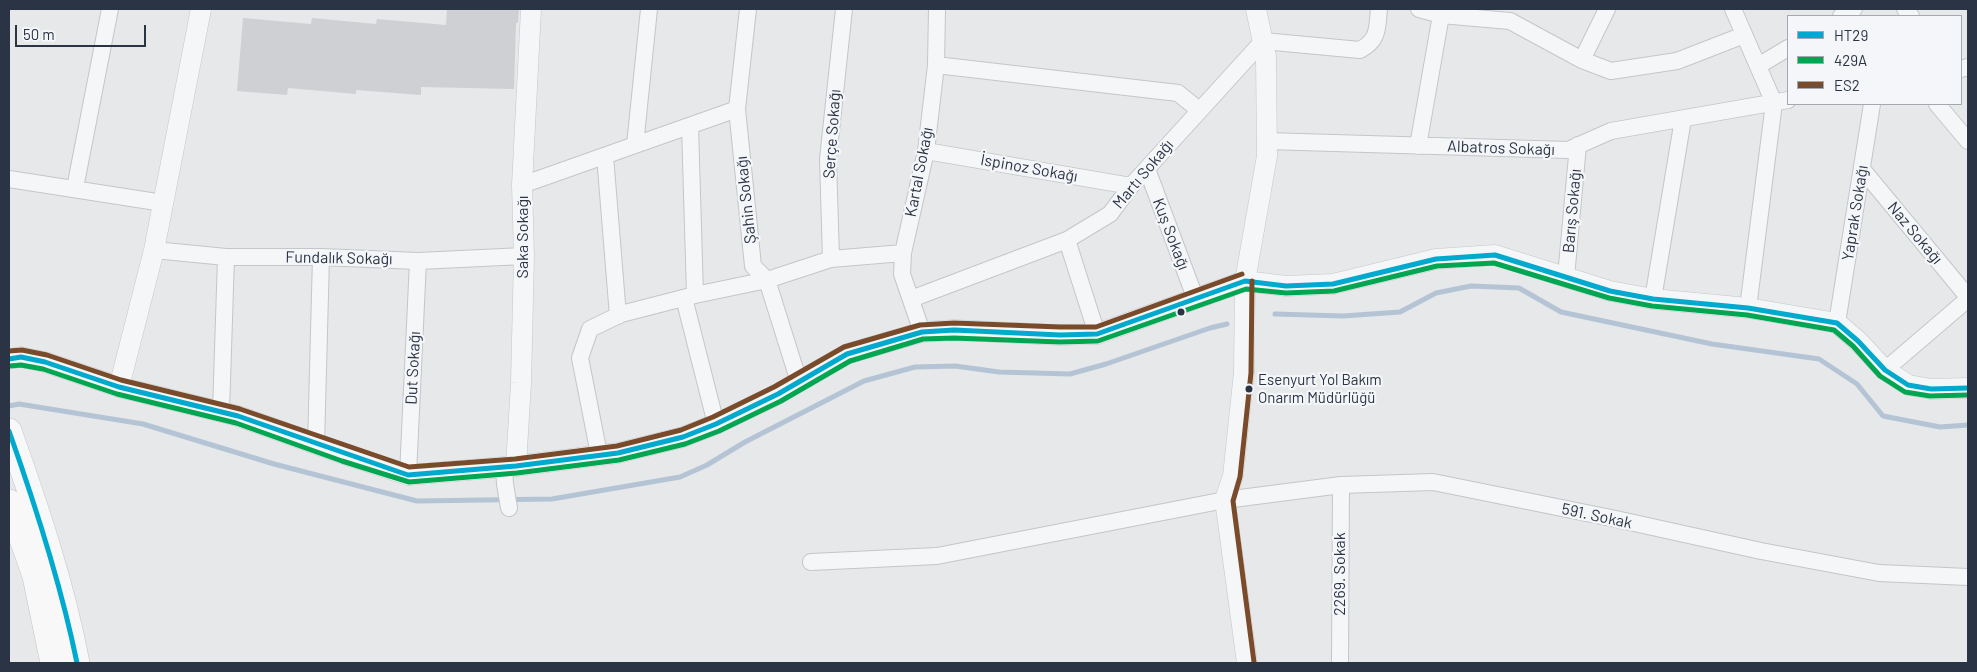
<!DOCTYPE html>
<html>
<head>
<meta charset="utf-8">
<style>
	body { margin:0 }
	#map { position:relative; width:1977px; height:672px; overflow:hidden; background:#e6e8ea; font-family:Barlow,sans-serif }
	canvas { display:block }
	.frame { position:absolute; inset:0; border:10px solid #2b3445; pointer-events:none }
	.legend { position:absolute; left:1787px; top:15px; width:175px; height:90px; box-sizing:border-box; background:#f4f6f9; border:1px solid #a4a8b1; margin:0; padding:6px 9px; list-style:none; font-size:15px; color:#2b3445 }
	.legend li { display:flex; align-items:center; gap:10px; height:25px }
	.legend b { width:25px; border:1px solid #a4a8b1 }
	.scale { position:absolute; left:15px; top:25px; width:131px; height:22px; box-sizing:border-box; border:2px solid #2b3445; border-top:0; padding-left:6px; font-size:15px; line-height:18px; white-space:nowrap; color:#2b3445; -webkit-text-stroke:4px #f4f6f9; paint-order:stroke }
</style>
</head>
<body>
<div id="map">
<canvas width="1977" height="672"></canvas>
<div class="frame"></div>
<ul class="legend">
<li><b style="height:6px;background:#00a9ce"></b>HT29</li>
<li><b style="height:6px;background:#00a651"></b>429A</li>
<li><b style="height:6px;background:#7a4b2a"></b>ES2</li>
</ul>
<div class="scale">50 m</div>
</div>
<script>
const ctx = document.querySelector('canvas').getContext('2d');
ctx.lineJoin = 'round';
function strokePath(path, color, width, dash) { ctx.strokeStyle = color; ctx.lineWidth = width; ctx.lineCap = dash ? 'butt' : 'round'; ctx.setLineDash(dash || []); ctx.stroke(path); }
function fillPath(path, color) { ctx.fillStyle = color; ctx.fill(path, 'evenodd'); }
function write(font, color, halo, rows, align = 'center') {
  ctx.font = font + ' Barlow,sans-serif'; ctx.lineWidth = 4.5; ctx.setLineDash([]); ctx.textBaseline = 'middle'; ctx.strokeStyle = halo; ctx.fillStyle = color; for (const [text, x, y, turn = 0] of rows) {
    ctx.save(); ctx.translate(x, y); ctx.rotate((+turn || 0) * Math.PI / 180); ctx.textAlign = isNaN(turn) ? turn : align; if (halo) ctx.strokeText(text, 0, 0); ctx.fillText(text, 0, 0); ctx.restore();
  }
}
strokePath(new Path2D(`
	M 1275,314 L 1343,316 L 1400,312 L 1436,293 L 1471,286 L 1519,288 L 1561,312 L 1712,344 L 1819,359 L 1857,384 L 1883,416 L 1940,427 L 1968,425
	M 9,406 L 19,404 L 143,424 L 274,464 L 417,501 L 552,499 L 680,477 L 707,465 L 745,442 L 864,381 L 915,367 L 955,366 L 999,372 L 1070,374 L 1106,364 L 1210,328 L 1227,324`), '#b4c4d5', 5);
fillPath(new Path2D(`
	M 447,9 L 519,9 L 518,23 L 516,23 L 514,89 L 421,87 L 421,95 L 356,90 L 356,94 L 288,88 L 287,95 L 237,91 L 243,18 L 311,24 L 312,18 L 376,24 L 377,19 L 446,25 Z`), '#ced0d3');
const minor = new Path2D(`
	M 748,9 L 737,109 L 753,266 L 767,280 L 799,382
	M 1419,9 L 1441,15
	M 1733,9 L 1774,103 L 1748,308
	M 1905,9 L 1911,16
	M 1841,16 L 1854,9
	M 1582,60 L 1607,9
	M 936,65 L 1178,93 L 1199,110
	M 1758,66 L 1788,48
	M 1961,69 L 1968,67
	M 1937,104 L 1968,141
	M 690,126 L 695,295
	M 1267,141 L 1568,150 L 1611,131 L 1788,100
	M 635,145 L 737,109
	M 1418,146 L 1441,15 L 1510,21 L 1582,60 L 1611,71 L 1677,61 L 1744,35
	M 926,151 L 1131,186
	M 605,156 L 618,316
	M 1147,169 L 1196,300
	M 1862,169 L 1968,297
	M 9,179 L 163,203
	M 522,185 L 635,145 L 649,9
	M 75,188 L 110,9
	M 1067,240 L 1097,334
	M 154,250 L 226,257 L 321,257 L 418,261 L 524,256
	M 831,259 L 828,159 L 844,9
	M 1566,277 L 1578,145
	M 684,298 L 716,424
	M 911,299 L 1067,240 L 1110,214 L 1131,186 L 1263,41 L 1360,50 C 1379,40 1377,28 1379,9
	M 1653,299 L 1683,119
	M 1837,323 L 1872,104
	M 922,332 L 902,274 L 903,253 L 926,151 L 936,65 L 937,9
	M 1885,370 L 1968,299
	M 221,412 L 226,257
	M 316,445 L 321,257
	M 599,454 L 580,358 L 590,329 L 621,314 L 695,295 L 767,280 L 831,259 L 903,253
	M 504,467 L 505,484 L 509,508
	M 408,475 L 418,261
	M 811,562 L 937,556 L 1225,500 L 1341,485 L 1433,482 L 1616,519 L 1761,551 L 1879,573 L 1968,577
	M 1340,663 L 1341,485`);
const tertiary = new Path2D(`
	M 9,359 L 21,357 L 45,362 L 119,387 L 238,416 L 344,454 L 408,475 L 516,466 L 618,453 L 683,437 L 716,424 L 778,394 L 847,354 L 922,332 L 954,330 L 1060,335 L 1097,334 L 1245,281 L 1286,286 L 1333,284 L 1436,259 L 1495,255 L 1610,291 L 1653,299 L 1748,308 L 1837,323 L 1858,341 L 1885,370 L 1908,385 L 1931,389 L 1968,388
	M 119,387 L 154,250 L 201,9
	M 516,466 L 521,383 L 524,256 L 522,185 L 531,9
	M 1247,663 L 1225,500 L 1233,476 L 1244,372 L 1245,281 L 1267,156 L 1266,57 L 1256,9`);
const primary = new Path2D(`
	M 9,431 C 36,507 62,584 77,663
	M 9,502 L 35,576 L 53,663`);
strokePath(minor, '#c4c6c8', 18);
strokePath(tertiary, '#c4c6c8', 21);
strokePath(primary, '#c2c5c8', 26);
strokePath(minor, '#f5f6f7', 16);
strokePath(tertiary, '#f5f6f7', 20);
strokePath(primary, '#f8f8f8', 25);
strokePath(new Path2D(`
	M 9,359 L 21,357 L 45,362 L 119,387 L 238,416 L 408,475 L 516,466 L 618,453 L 683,437 L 716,424 L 778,394 L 847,354 L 922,332 L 954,330 L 1060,335 L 1097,334 L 1245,281 L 1286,286 L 1333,284 L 1436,259 L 1495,255 L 1610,291 L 1653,299 L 1748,308 L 1837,323 L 1858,341 L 1885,370 L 1908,385 L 1931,389 L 1968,388
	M 9,431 C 36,507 61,584 77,663`), '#00a9ce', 5);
strokePath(new Path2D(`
	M 10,366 L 21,365 L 43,369 L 117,394 L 236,423 L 342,461 L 409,482 L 517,473 L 619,460 L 685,444 L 719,431 L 781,401 L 850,361 L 923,339 L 954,338 L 1060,342 L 1098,341 L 1246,289 L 1286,293 L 1334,291 L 1437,266 L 1494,263 L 1609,298 L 1652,306 L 1747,315 L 1834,330 L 1853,346 L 1880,376 L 1905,392 L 1930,396 L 1968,395`), '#00a651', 5);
strokePath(new Path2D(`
	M 1252,281 L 1251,373 L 1240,477 L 1233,501 L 1254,662
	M 9,351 L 22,350 L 47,355 L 121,380 L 240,409 L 409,467 L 515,459 L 617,446 L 681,430 L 713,417 L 774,387 L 844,347 L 920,325 L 954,323 L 1060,327 L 1096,327 L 1242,274`), '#7a4b2a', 5);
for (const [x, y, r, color] of [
	[1181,312,4.5,"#2b3445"],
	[1249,389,4.5,"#2b3445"]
]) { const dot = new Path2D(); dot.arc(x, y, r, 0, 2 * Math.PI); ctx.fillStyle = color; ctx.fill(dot); strokePath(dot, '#f4f6f9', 2); }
write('15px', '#2b3445', '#f4f6f9', [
	["Esenyurt Yol Bakım",1258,380],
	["Onarım Müdürlüğü",1258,398]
], 'left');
write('16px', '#2b3445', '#f4f6f9', [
	["Serçe Sokağı",832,134,-86],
	["Albatros Sokağı",1501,148,2],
	["İspinoz Sokağı",1029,168,10],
	["Kartal Sokağı",919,172,-79],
	["Martı Sokağı",1143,174,-50],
	["Şahin Sokağı",746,200,-96],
	["Barış Sokağı",1572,211,-85],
	["Yaprak Sokağı",1855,213,-81],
	["Naz Sokağı",1915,233,50],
	["Kuş Sokağı",1171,234,69],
	["Saka Sokağı",523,237,-90],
	["Fundalık Sokağı",339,258,1],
	["Dut Sokağı",413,368,-87],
	["591. Sokak",1597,516,12],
	["2269. Sokak",1340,574,-90]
]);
</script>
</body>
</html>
